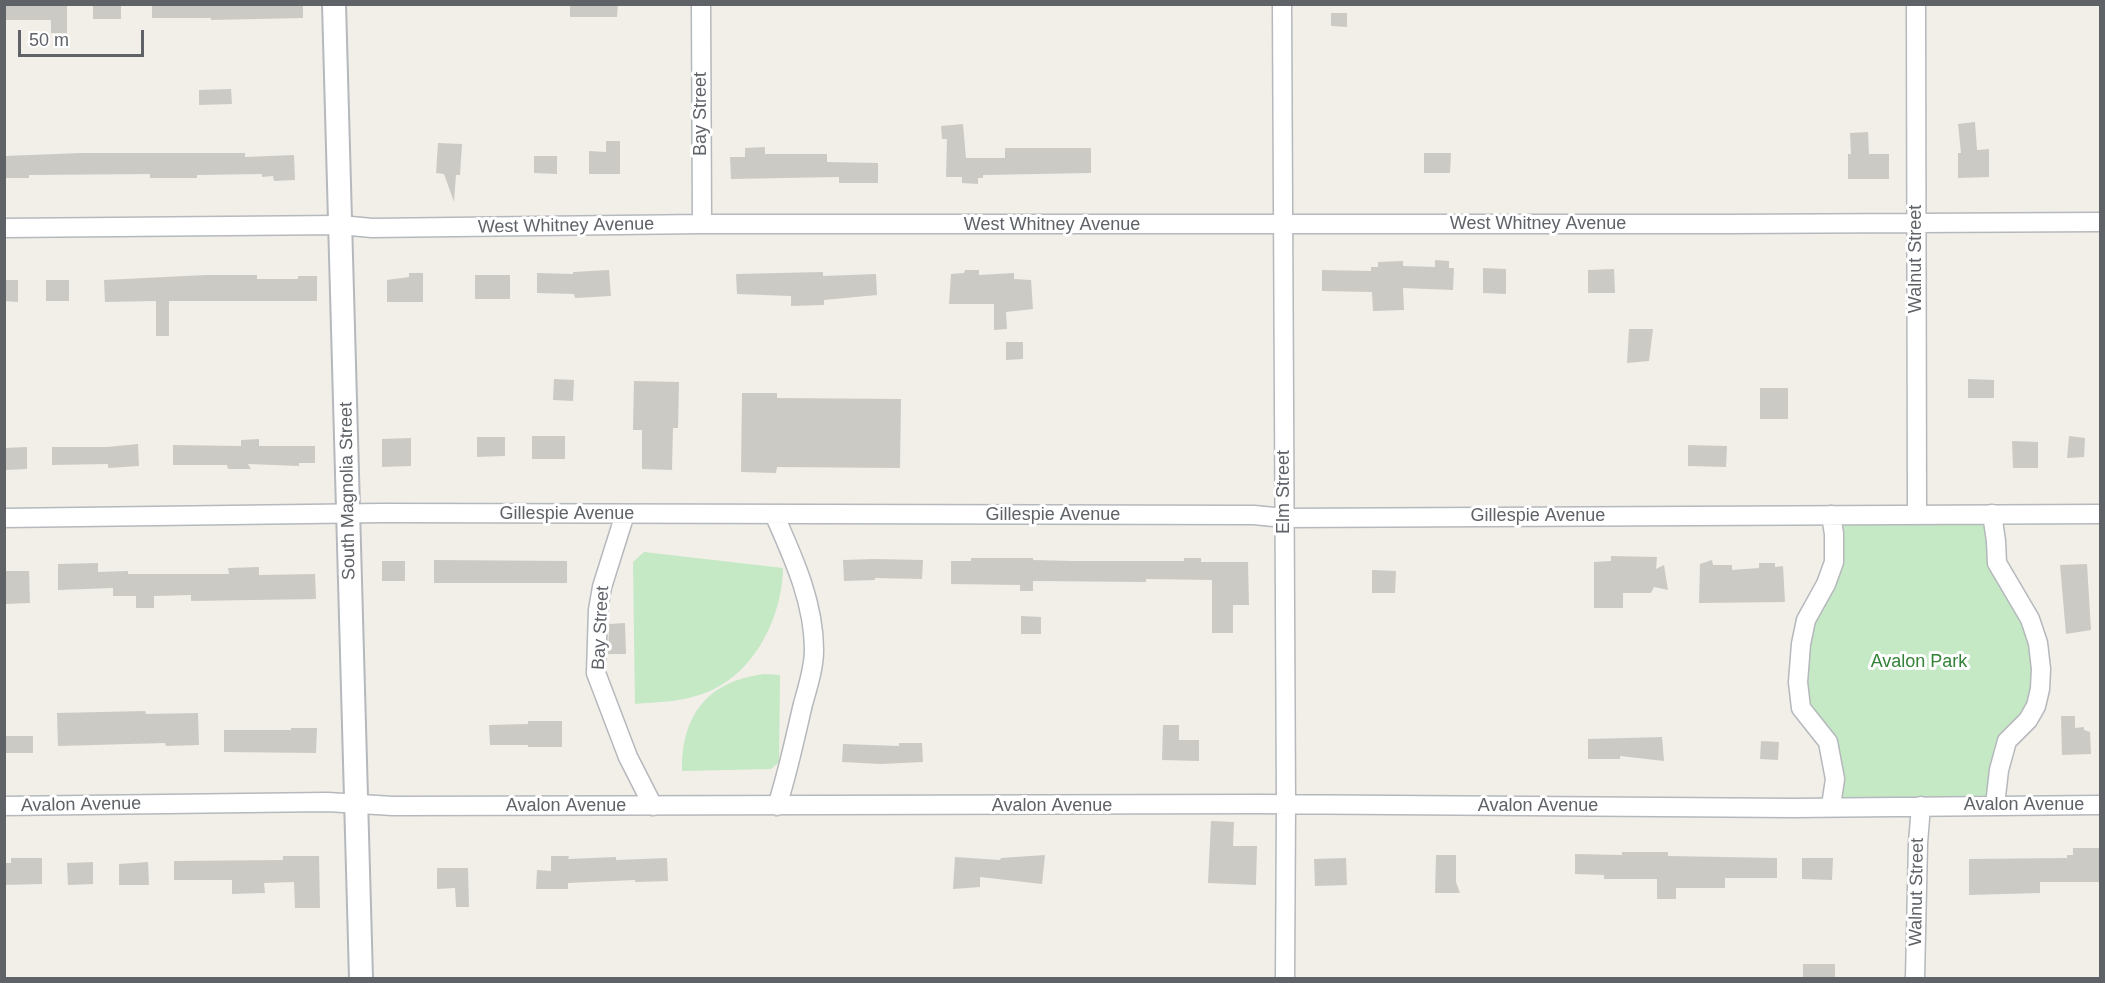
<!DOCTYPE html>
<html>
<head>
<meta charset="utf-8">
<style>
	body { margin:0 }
	#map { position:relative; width:2105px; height:983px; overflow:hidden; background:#f1efe8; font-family:Helvetica,sans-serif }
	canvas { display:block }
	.frame { position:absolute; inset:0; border:6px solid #5f6368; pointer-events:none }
	.scale { position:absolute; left:18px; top:30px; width:126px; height:27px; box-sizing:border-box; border:3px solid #5f6368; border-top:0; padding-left:8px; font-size:18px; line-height:21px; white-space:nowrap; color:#5f6368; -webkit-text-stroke:4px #fff; paint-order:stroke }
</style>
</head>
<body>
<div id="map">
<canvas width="2105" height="983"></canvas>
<div class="frame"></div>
<div class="scale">50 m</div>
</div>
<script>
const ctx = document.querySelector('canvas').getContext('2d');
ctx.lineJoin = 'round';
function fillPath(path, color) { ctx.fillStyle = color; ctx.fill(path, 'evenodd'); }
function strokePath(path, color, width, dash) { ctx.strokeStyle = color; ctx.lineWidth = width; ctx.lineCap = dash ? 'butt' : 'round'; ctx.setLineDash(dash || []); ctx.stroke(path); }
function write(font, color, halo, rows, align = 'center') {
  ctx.font = font + ' Helvetica,sans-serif'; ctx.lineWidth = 6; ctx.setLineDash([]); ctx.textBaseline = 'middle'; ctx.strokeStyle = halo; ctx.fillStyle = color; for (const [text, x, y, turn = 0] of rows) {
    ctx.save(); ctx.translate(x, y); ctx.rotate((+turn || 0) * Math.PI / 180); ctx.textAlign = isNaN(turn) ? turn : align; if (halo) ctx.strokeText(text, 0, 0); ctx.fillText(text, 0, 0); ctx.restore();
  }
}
fillPath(new Path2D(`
	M 1991,516 L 1995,563 L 2029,621 L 2038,669 L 2025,718 L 1992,803 L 1834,804 L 1838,777 L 1809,716 L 1803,645 L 1828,586 L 1834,517 Z
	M 644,552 L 783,568 C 782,620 752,679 699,695 C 680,702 656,702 635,704 L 633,562 Z
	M 764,674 L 780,675 L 779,762 L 771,769 L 682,771 C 681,716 707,681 764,674 Z`), '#c5e8c5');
fillPath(new Path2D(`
	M 4,4 L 67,4 L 67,33 L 51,33 L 51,20 L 4,20 Z
	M 93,4 L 121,4 L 121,19 L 93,19 Z
	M 152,4 L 303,4 L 303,18 L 211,20 L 211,18 L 152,18 Z
	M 570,4 L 618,4 L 617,17 L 570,17 Z
	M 1331,13 L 1347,13 L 1347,27 L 1331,26 Z
	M 231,89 L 232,104 L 199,105 L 199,90 Z
	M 1975,122 L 1977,150 L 1989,149 L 1989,177 L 1958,178 L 1958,153 L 1961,153 L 1958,124 Z
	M 963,124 L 966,158 L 1005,158 L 1005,148 L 1091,148 L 1091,173 L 983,175 L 983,178 L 978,178 L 978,184 L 962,183 L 962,177 L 946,177 L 947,139 L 942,139 L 941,126 Z
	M 1868,132 L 1869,154 L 1889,154 L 1889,179 L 1848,179 L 1848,154 L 1851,154 L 1850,133 Z
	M 606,141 L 620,141 L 620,174 L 589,174 L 589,151 L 606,152 Z
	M 438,143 L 462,144 L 460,175 L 456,175 L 454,202 L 444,174 L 436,173 Z
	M 765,147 L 765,154 L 827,154 L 827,162 L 878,163 L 878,183 L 839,183 L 839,177 L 731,179 L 730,157 L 745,157 L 745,148 Z
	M 82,153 L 245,153 L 245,157 L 294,155 L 295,180 L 274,181 L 273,176 L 262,177 L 262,174 L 197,175 L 197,178 L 150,178 L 150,174 L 29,175 L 29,178 L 4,178 L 4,156 Z
	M 1424,153 L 1451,153 L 1450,173 L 1424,173 Z
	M 534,156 L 557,156 L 557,174 L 534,173 Z
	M 1435,260 L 1449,261 L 1449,268 L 1454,268 L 1453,290 L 1403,288 L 1404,310 L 1373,311 L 1372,292 L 1322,291 L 1322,270 L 1371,271 L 1371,267 L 1378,267 L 1378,262 L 1403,261 L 1403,266 L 1435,267 Z
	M 1483,268 L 1506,269 L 1506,294 L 1483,293 Z
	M 1614,269 L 1615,293 L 1588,293 L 1588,270 Z
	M 609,270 L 611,296 L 575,298 L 574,294 L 537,293 L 537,273 L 573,274 L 573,272 Z
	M 965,270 L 979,270 L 979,275 L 1014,273 L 1014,279 L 1031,280 L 1033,309 L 1006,312 L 1007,329 L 994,330 L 994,304 L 949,304 L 951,274 L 964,273 Z
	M 823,272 L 823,276 L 876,274 L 877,295 L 824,300 L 824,305 L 791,306 L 791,296 L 737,294 L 736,274 Z
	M 409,273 L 423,273 L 423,302 L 387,302 L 387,280 L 409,277 Z
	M 206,275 L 257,275 L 257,279 L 298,279 L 298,276 L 317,276 L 317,301 L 169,301 L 169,336 L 156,336 L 156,301 L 105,302 L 104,280 Z
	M 475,275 L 510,275 L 510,299 L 475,299 Z
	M 4,280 L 18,280 L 18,302 L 4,301 Z
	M 46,280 L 69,280 L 69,301 L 46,301 Z
	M 1629,329 L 1653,329 L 1649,361 L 1627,363 Z
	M 1006,342 L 1023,342 L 1023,359 L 1006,360 Z
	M 554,379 L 574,380 L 573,401 L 553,400 Z
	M 1968,379 L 1994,380 L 1994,398 L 1968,398 Z
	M 634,381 L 679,382 L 678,428 L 673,428 L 672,470 L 642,469 L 642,430 L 633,430 Z
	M 1760,388 L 1788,388 L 1788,419 L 1760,419 Z
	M 742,393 L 777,393 L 777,398 L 901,399 L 900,468 L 777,467 L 776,473 L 741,472 Z
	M 532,436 L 565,436 L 565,459 L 532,459 Z
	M 2069,436 L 2085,438 L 2084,457 L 2067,458 Z
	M 477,437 L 505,437 L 505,456 L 477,457 Z
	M 411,438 L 411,466 L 382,467 L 382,439 Z
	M 259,439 L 259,446 L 315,446 L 315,463 L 299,463 L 299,466 L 248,464 L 251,469 L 228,469 L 227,465 L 173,465 L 173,445 L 241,446 L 241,440 Z
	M 2012,441 L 2038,442 L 2038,468 L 2013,468 Z
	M 138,444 L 139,466 L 108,468 L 108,464 L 52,465 L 52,447 L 107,447 Z
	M 1688,445 L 1727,446 L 1726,467 L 1688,466 Z
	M 27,447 L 27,469 L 4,470 L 4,448 Z
	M 1611,556 L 1657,557 L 1656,569 L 1664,565 L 1668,590 L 1654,587 L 1651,593 L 1623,593 L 1623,608 L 1594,608 L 1594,562 L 1611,561 Z
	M 971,558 L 1033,558 L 1033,560 L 1071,561 L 1184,561 L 1184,558 L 1201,558 L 1201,562 L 1248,562 L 1249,605 L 1233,605 L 1233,633 L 1212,633 L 1212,580 L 1146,579 L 1146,582 L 1033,581 L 1033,591 L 1020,591 L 1020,585 L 951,584 L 951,561 L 971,561 Z
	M 874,559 L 923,560 L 922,579 L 875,578 L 875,580 L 844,581 L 843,560 Z
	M 434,560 L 567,561 L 567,583 L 434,583 Z
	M 1712,560 L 1713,565 L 1732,565 L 1732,570 L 1759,568 L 1759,563 L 1775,563 L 1775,567 L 1783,566 L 1785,602 L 1699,603 L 1700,564 Z
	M 382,561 L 405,561 L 405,581 L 382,581 Z
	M 98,563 L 98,572 L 128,571 L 128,574 L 229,574 L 228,568 L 259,567 L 259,575 L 315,574 L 316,599 L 191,601 L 191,595 L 154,596 L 154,608 L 136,608 L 136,596 L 113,596 L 113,588 L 58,590 L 58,564 Z
	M 2087,564 L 2091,630 L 2066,634 L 2060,565 Z
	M 1372,570 L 1396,571 L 1395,593 L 1372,593 Z
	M 4,571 L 29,571 L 30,603 L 4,604 Z
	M 1021,616 L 1041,617 L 1041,634 L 1021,634 Z
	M 625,623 L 626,654 L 608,654 L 609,624 Z
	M 145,711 L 146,714 L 198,713 L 199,745 L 166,746 L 165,743 L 58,746 L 57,713 Z
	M 2061,716 L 2075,716 L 2075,728 L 2084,727 L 2084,730 L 2090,732 L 2091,754 L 2062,755 Z
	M 528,721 L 562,721 L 562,747 L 528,747 L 528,745 L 490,745 L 489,725 L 528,724 Z
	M 1163,725 L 1179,725 L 1179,740 L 1199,740 L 1199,761 L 1162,760 Z
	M 291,728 L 317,728 L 316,753 L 224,752 L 224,730 L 291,730 Z
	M 4,736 L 33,736 L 33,753 L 4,753 Z
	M 1662,737 L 1664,761 L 1620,756 L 1620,759 L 1588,759 L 1588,739 Z
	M 1761,741 L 1779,742 L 1778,760 L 1760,759 Z
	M 899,743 L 922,743 L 923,762 L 881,764 L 842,762 L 843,744 L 899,746 Z
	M 1211,821 L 1234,822 L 1233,846 L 1257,846 L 1256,885 L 1208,883 Z
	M 2073,848 L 2100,848 L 2100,882 L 2040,882 L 2040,893 L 1969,895 L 1969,859 L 2067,858 L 2067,855 L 2073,855 Z
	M 1622,852 L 1668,852 L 1668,856 L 1777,858 L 1777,878 L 1725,878 L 1725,888 L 1676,888 L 1676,899 L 1657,899 L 1657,879 L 1604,879 L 1604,875 L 1575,874 L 1575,854 L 1622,855 Z
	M 1045,855 L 1042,884 L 980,877 L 980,887 L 953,889 L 955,857 L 1000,860 L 1001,858 Z
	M 1436,855 L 1456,855 L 1456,882 L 1460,893 L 1435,893 Z
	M 283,856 L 319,856 L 320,908 L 295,908 L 294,882 L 264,883 L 265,893 L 232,894 L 232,880 L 174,880 L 174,861 L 283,860 Z
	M 551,856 L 569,856 L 568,859 L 616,857 L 616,860 L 667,858 L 668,881 L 635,882 L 635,880 L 568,883 L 568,889 L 536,889 L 537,870 L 551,871 Z
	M 11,858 L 42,858 L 42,884 L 4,885 L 4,863 L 11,863 Z
	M 1346,858 L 1347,885 L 1315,886 L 1314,859 Z
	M 1802,858 L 1833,858 L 1832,880 L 1802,879 Z
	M 93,862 L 93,884 L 68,885 L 67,863 Z
	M 148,862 L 149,885 L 119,885 L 119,864 Z
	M 437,868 L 468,868 L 469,907 L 456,907 L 455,888 L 437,889 Z
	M 1803,964 L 1835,964 L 1835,978 L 1803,978 Z`), '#cccac5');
const minor = new Path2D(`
	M 701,4 L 702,224
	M 1282,4 L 1286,805 L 1285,978
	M 1916,4 L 1917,514
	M 4,228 L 340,225 L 372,228 L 702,224 L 1728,224 L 2100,222
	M 625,514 L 602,587 L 598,610 L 596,673 L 628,757 L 653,806
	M 774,514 C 793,557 814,602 814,650 C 814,668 808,686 803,704 C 795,738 788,772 777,806
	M 1992,514 L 1996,541 L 1997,563 L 2030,619 L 2038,643 L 2041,669 L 2040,689 L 2036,706 L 2028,720 L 2007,741 L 1999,770 L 1995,805
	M 1831,515 L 1834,534 L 1834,562 L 1826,584 L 1806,620 L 1801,644 L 1798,682 L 1801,708 L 1828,742 L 1835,779 L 1831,806
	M 4,518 L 382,513 L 1254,515 L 1284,518 L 2100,514
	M 4,806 L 327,802 L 393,806 L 1258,804 L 1793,808 L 2100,805
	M 1915,978 L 1918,843 L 1921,806`);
const tertiary = new Path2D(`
	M 334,4 L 361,978`);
strokePath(minor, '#b5b8bc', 21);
strokePath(tertiary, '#b5b8bc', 26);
strokePath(minor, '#fff', 18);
strokePath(tertiary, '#fff', 22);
write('18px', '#5f6368', '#fff', [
	["Bay Street",701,114,-90],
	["West Whitney Avenue",1538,224],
	["West Whitney Avenue",1052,225],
	["West Whitney Avenue",566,226,-1],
	["Walnut Street",1916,259,-90],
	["South Magnolia Street",348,491,-91],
	["Elm Street",1284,492,-90],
	["Gillespie Avenue",567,514],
	["Gillespie Avenue",1053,515],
	["Gillespie Avenue",1538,516],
	["Bay Street",601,628,-87],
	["Avalon Avenue",81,805,-1],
	["Avalon Avenue",2024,805],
	["Avalon Avenue",566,806],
	["Avalon Avenue",1052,806],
	["Avalon Avenue",1538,806],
	["Walnut Street",1917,892,-89]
]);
write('18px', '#348238', '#fff', [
	["Avalon Park",1919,662]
]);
</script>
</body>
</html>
